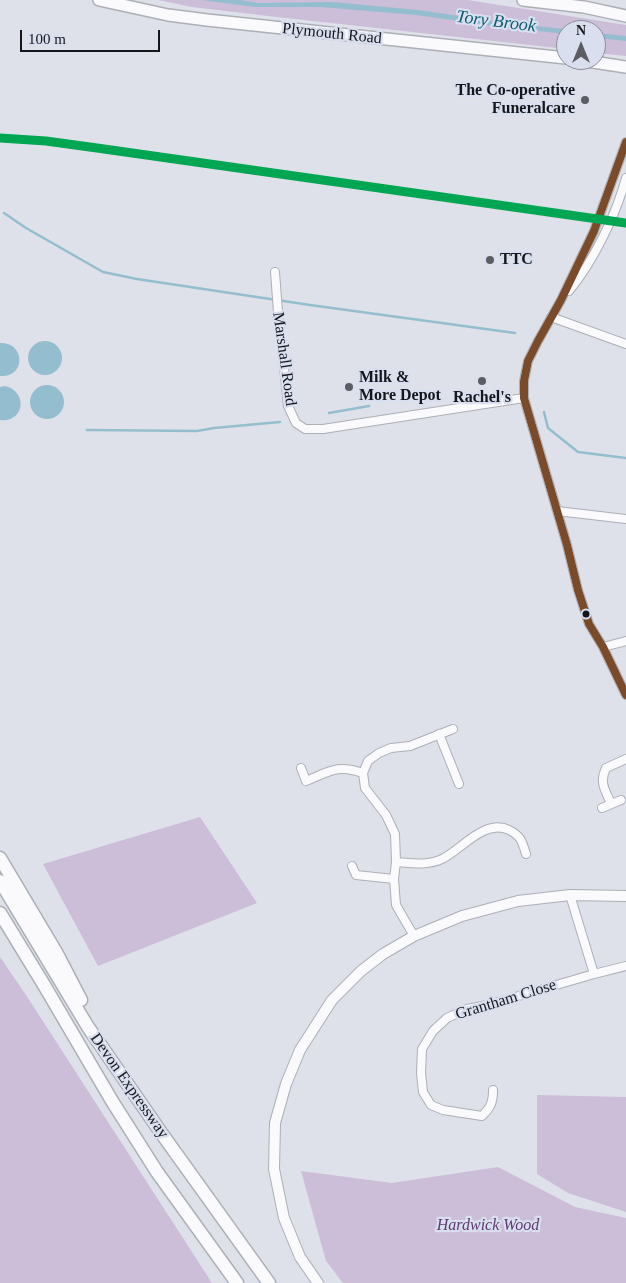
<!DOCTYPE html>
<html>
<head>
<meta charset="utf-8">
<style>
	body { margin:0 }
	#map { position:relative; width:626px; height:1283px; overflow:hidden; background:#dee1ea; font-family:"Times New Roman",serif }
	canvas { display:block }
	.north { position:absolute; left:556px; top:20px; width:50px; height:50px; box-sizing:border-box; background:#d9dfef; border:1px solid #8a8f9a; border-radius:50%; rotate:0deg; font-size:14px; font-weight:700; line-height:20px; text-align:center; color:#14161b }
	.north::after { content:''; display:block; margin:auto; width:18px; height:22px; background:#5b5d63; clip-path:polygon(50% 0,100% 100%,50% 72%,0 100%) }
	.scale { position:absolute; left:20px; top:30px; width:140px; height:22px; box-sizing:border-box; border:2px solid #14161b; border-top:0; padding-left:6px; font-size:15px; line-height:18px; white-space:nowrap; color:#14161b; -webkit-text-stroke:4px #d9dfef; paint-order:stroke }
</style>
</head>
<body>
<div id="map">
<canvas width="626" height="1283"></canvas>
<div class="north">N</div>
<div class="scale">100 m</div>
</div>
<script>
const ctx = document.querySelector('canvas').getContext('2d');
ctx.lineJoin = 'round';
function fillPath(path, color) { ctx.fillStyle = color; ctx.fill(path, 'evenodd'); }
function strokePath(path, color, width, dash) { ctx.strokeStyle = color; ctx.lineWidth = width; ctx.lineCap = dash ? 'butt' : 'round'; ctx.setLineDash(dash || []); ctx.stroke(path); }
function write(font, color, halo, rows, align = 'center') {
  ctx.font = font + ' "Times New Roman",serif'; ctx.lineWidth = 4.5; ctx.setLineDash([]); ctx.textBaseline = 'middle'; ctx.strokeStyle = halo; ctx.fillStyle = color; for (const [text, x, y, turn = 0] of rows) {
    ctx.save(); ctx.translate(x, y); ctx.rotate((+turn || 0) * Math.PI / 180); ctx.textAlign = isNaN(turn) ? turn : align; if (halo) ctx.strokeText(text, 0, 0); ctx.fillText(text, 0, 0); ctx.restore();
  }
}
fillPath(new Path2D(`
	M 158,0 L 468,0 L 626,25 L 626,56 L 596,53 L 596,30 L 566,30 L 566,49 L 268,16 L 192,7 Z
	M 200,817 L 257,903 L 98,966 L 43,864 Z
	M 0,957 L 26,995 L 212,1283 L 0,1283 Z
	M 537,1095 L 626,1097 L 626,1212 L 568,1193 L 537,1174 Z
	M 498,1167 L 575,1207 L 626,1218 L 626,1283 L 343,1283 L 326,1261 L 301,1171 L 392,1183 Z`), '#ccbdd8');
fillPath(new Path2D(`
	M 201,0 L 240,0 L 259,3 L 332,2 L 418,10 L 508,23 L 573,30 L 566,30 L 566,34 L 509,28 L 416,15 L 320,7 L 256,7 Z
	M 596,33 L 626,36 L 626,41 L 596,38 Z
	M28 358a17 17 0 1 1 34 0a17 17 0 1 1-34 0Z
	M 0,343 C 26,342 26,378 0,376 Z
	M30 402a17 17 0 1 1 34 0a17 17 0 1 1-34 0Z
	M 5,386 C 29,392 24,423 0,420 L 0,387 Z`), '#94becf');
strokePath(new Path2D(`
	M 4,213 L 26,228 L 103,272 L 137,279 L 310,305 L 515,333
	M 544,412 L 548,428 L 578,452 L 626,458
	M 329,413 L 369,406
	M 87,430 L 197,431 L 214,428 L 280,422`), '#94becf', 2.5);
const minor = new Path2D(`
	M 626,142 L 594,231 L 561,300 L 538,341 L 528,361 L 524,381 L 524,398 L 567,545 L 578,590 L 589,624 L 603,647 L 626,695
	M 275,272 L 278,312 L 288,406 L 296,423 L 305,429 L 323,429 L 524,398
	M 569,291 C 593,262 616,215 626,178
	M 551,317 L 626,344
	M 557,511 L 626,519
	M 603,647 L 626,641
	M 439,734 L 459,784
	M 301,768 L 306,781 C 330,771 338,764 363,773
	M 611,804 C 605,789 599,783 606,768 L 626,759
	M 602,808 L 621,800
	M 396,862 C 411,863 427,866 442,859 C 461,850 485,818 509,830 C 521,836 522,841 526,854
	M 352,866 L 356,875 L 394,879
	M 570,895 L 594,974
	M 414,936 L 396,905 L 394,879 L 396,862 L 395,834 L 386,815 L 365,788 L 363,773 L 368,761 L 379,753 L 391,748 L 410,746 L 453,729
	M 493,1090 C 493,1102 491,1107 482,1116 L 443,1110 L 431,1105 L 423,1092 L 421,1073 L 422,1049 L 433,1031 L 447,1018 L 467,1009 L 488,1005 L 594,974 L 626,966`);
const tertiary = new Path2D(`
	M 318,1283 L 300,1257 L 284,1218 L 274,1169 L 275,1123 L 286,1084 L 300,1050 L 332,1000 L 361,971 L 383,954 L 414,936 L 462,916 L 518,901 L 570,895 L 626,896`);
const secondary = new Path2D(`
	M 99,0 L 168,15 L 207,20 L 566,58
	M 523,0 L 584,7 L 626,16
	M 580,60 L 626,67`);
const trunk = new Path2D(`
	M 0,858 L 56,952 L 81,1000
	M 0,881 L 88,1027 L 162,1134 L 269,1283
	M 0,913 L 44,985 L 112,1101 L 157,1172 L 237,1283`);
strokePath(minor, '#acafb6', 10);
strokePath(tertiary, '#acafb6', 12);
strokePath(secondary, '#acafb6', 14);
strokePath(trunk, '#acafb6', 15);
strokePath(minor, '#fafafc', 8);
strokePath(tertiary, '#fafafc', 10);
strokePath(secondary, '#fafafc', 11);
strokePath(trunk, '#fafafc', 12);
strokePath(new Path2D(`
	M 626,142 L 594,231 L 561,300 L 538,341 L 528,361 L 524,381 L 524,398 L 567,545 L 578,590 L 589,624 L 603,647 L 626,695`), '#7a4b2a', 8);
strokePath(new Path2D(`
	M 0,138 L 46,141 L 97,148 L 626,223`), '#00a651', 9);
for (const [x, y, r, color] of [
	[585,100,5,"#5b5d63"],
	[490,260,5,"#5b5d63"],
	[482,381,5,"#5b5d63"],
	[349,387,5,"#5b5d63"],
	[586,614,4.5,"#14161b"]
]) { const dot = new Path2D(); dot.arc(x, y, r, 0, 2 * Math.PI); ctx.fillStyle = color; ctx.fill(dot); strokePath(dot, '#d9dfef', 2); }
write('16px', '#14161b', '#d9dfef', [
	["Plymouth Road",332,34,6],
	["Marshall Road",284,359,82],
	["Grantham Close",506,1000,-17],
	["Devon Expressway",129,1086,55]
]);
write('bold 16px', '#14161b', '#d9dfef', [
	["The Co-operative",575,91,"right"],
	["Funeralcare",575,109,"right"],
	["TTC",500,260],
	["Milk &",359,378],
	["More Depot",359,396],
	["Rachel's",482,398,"center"]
], 'left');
write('italic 16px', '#5f396f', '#d9dfef', [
	["Hardwick Wood",488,1226]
]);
write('italic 18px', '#0c5c71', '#d9dfef', [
	["Tory Brook",496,22,7]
]);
</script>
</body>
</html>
